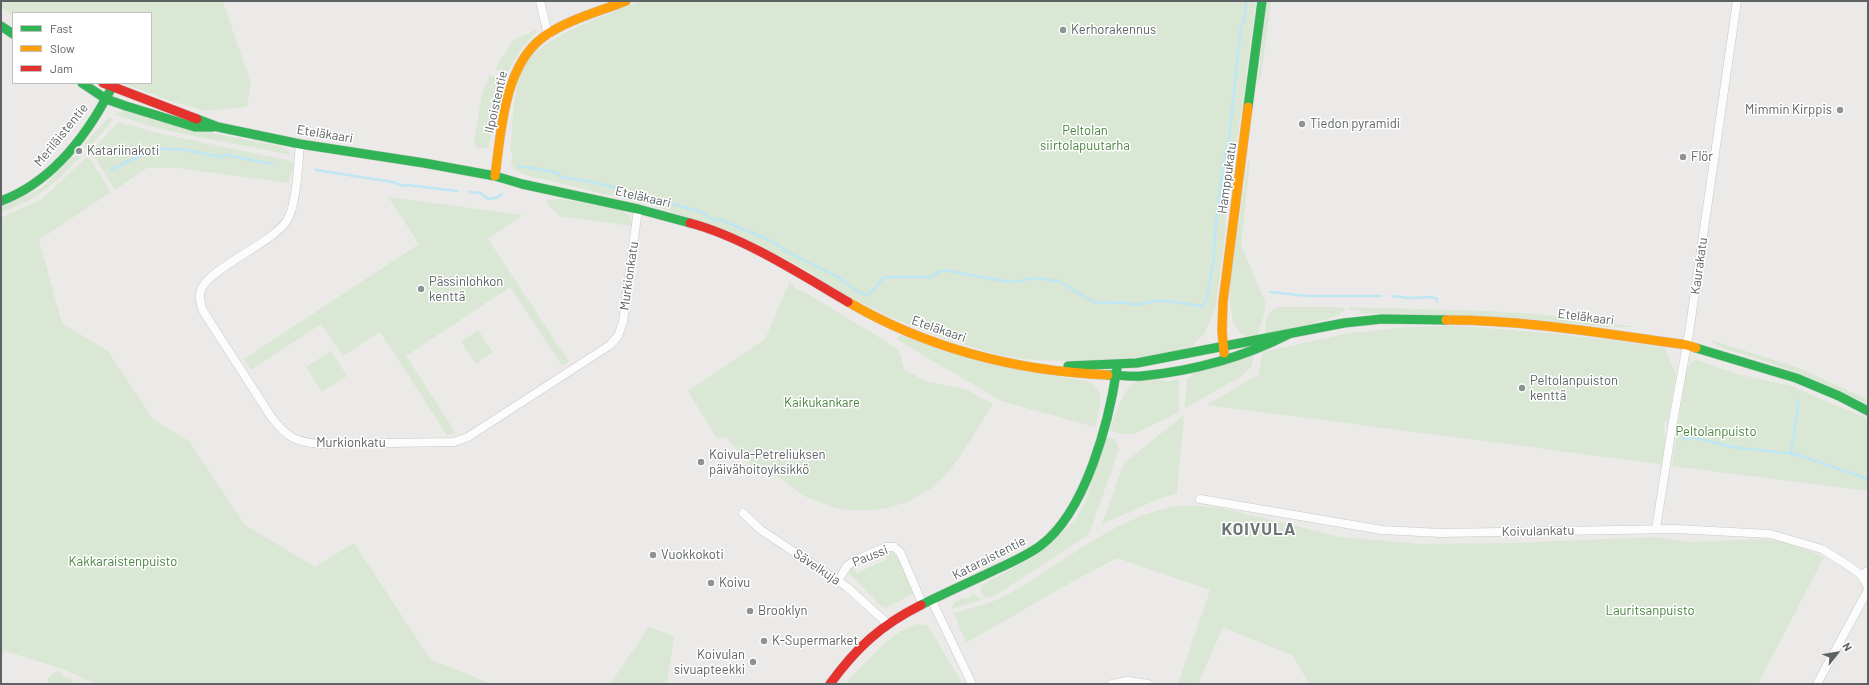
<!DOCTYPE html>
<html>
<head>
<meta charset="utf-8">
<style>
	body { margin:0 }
	#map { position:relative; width:1869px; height:685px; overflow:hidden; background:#eceae8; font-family:Barlow,sans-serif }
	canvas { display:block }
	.frame { position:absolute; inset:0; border:2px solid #5d6265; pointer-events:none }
	.legend { position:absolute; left:12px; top:12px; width:140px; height:72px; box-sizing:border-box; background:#fff; border:1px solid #bec0c1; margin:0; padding:5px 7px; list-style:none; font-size:12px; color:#5d6265 }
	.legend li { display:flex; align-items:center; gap:8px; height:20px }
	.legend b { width:20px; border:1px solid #bec0c1 }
	.north { position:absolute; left:1817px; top:633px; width:40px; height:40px; -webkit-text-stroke:3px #fff; paint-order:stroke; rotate:59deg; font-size:11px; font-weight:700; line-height:16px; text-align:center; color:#5d6265 }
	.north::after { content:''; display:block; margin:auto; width:14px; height:18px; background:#5d6265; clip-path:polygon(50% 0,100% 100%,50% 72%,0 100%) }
</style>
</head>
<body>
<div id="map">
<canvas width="1869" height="685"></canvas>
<div class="frame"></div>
<ul class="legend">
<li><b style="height:5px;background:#30b455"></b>Fast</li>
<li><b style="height:5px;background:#ff9f0a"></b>Slow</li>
<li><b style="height:5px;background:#e5322d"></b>Jam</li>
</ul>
<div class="north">N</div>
</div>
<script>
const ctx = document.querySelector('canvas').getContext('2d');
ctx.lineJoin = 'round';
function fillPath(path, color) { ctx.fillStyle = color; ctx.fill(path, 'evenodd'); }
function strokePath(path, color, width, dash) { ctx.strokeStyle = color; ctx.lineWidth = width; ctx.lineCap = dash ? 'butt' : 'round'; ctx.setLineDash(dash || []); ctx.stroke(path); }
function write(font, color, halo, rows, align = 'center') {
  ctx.font = font + ' Barlow,sans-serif'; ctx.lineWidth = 3; ctx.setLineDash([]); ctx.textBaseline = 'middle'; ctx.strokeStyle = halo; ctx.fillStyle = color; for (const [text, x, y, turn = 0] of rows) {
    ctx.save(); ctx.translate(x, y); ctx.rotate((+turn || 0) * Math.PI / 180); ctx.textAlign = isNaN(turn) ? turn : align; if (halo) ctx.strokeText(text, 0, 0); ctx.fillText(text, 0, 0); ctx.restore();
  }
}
fillPath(new Path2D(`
	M 1,1 L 223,1 L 251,84 L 247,107 L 205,111 L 168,100 L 122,83 L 151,83 L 151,13 L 13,13 L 13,16 L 1,7 Z
	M 640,1 L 1256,1 L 1242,107 L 1236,147 L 1232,154 L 1228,169 L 1225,235 L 1216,305 L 1205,333 L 1190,348 L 1152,357 L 1080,361 L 1035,360 L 998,355 L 934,335 L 890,317 L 839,292 L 805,269 L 738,236 L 697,220 L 653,206 L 526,175 L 514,170 L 511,162 L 513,152 L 510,151 C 514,124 511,93 524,67 C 540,36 609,15 640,1 Z
	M 1267,1 L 1271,1 L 1261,77 L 1258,80 Z
	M 536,30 L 536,32 L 521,49 L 508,71 L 501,72 L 495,69 L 513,40 Z
	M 490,75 L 498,78 L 503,85 L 488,148 L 477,148 L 474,142 L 482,93 Z
	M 124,111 L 186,128 L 283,147 L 292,155 L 179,133 L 150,126 L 114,114 Z
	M 109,117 L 113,120 L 87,150 L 84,147 L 86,145 L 84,144 Z
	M 119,122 L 153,132 L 291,161 L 294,164 L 288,183 L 178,168 L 147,168 L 115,190 L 91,151 Z
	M 82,149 L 85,152 C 60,178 37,202 1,212 L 1,207 L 42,188 L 72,157 L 74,158 L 77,155 L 79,156 L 83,152 Z
	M 88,156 L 111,192 L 39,240 L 62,323 L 108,351 L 153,419 L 189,441 L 245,525 L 315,567 L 354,543 L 431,660 L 493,684 L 96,684 L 63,669 L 5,651 L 1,658 L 1,218 L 42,199 Z
	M 1248,160 L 1250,161 L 1241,245 L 1265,301 C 1267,311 1260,324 1258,335 L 1247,337 L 1239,332 L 1233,322 L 1230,299 L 1231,275 Z
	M 388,197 L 523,215 L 488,239 L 569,362 L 562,366 L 510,287 L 406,356 L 456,433 L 447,435 L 380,332 L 343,356 L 321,324 L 251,370 L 244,359 L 419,244 Z
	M 562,199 L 623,211 L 631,217 L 631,226 L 559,216 L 546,202 L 547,200 Z
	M 790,281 L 796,290 L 803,291 L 890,344 L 899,351 L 904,369 L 925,381 L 965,389 L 993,404 L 961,455 L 947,474 L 930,489 L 910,501 L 888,508 L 874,510 L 845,510 L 832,507 L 804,496 L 779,477 L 756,471 L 726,437 L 717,439 L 688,391 L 765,339 Z
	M 1278,307 L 1344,307 L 1345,311 L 1340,312 L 1340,315 L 1296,328 L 1265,334 C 1265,323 1267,312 1278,307 Z
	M 1349,307 L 1487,311 L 1538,314 L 1637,327 L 1605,327 L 1521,318 L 1359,313 L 1359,310 L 1349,310 Z
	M 1448,326 C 1521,329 1593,337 1665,348 L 1676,375 L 1668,421 L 1664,421 L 1664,435 L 1666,436 L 1662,463 L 1660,464 L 1207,405 L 1252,378 L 1258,377 L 1263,352 L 1350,333 L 1409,327 Z
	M 478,330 L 493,352 L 476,364 L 461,342 Z
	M 900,335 L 1004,367 L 1087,381 C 1108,391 1099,409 1095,427 L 1001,401 L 896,339 Z
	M 1711,340 L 1799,368 L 1868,400 L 1868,404 C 1826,385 1786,367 1742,354 C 1732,351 1717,348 1711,340 Z
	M 331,351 L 347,376 L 322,392 L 306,367 Z
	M 1254,354 L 1251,367 L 1242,376 L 1185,408 L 1187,378 L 1192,377 L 1191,374 Z
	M 1696,360 L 1737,374 L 1791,386 L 1868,419 L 1868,491 L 1672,466 L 1686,371 L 1690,363 Z
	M 1179,379 L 1179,412 L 1134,434 L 1120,434 L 1110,430 C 1116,414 1123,382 1143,380 C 1150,379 1158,380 1165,380 L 1165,382 Z
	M 1184,415 L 1177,494 L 1161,498 L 1102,524 L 1124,463 Z
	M 1107,437 L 1115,439 L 1119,449 L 1090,532 L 1085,537 L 999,593 L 988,598 L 984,597 L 980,590 L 982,585 L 1031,558 L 1050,544 L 1076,519 L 1085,502 Z
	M 1176,506 L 1200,506 L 1221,508 L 1341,537 L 1420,544 L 1510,543 L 1657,537 L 1688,542 L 1764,539 L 1790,543 L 1824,557 L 1758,684 L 1309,684 L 1293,656 L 1223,627 L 1198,684 L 1178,684 L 1210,590 L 1117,558 L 1077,579 L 966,643 L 954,613 C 970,608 990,604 1005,596 C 1062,565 1112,518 1176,506 Z
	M 887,551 C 900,551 909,582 914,593 L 886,608 L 882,607 L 848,572 L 853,566 L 857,573 L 887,559 L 884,552 Z
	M 974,593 L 981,600 L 951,609 L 955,602 L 966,597 L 967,599 Z
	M 918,624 L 928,626 L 963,684 L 845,684 C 862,666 894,628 918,624 Z
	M 649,627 L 674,636 L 667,684 L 610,684 Z
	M 59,670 L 64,677 L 70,678 L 74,683 L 49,684 L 47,681 L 51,675 Z`), '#d9e7d4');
strokePath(new Path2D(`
	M 518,166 L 543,170 L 557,173 L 562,177 L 593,182 L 702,212 L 713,220 L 721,220 L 774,242 L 787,252 L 838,277 L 858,292 L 866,295 L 872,292 L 884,277 L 929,277 L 944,270 L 997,280 L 1015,282 L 1034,278 L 1058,281 L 1094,302 L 1128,303 L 1136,305 L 1154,301 L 1167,301 L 1201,306 L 1204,305 L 1207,298 L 1214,258 L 1215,232 L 1223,166 L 1229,139 L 1241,26 L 1244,21 L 1246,1
	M 111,170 C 118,165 153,150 161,149 C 169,147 172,152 180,149 L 221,157 L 226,155 L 273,164
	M 316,170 L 393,182 L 403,186 L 407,185 L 457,191
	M 470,192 L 481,193 L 488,199 L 496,198 L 502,194
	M 1270,292 L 1308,296 L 1381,296
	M 1392,296 L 1409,298 L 1432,297 L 1437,299 L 1437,302
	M 1683,439 L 1692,437 L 1731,447 L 1795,454 L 1868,479
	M 1791,454 L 1799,399`), '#bfe6f3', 2.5);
const street = new Path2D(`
	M 540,1 L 548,35
	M 300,144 C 298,163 297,207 286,222 C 270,244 208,269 201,290 C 198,297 201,304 203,311 L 272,418 C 288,438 295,442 321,444 L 454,442 L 468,437 L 610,345 L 618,336 L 623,322 L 638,209
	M 1200,499 L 1382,530 L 1441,533 L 1675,529 L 1770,534 L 1822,549 L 1852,568 L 1861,575 L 1868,571
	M 743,513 L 761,530 L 847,587 L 888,624
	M 1656,529 L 1672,427 L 1689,333 L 1737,1
	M 1861,575 L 1868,587
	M 838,581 L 847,566 L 854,561 L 886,547 L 894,547 L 900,552 L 923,605
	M 932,601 L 972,684
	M 1112,684 L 1127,681 L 1148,684
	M 1817,684 L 1868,590`);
const fast = new Path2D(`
	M 1,26 L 13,34
	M 82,83 L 106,99 L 126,106 L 195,127 L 213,127
	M 1248,107 L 1262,1
	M 197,119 L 218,127 L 300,144 L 424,163 L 495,176 L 522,184 L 638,209 L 690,223
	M 1,201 C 52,182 88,134 112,87
	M 1696,348 L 1796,378 L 1839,396 L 1868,411
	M 1068,366 L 1137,363 L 1344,323 L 1382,319 L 1446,320
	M 1108,375 C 1119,375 1131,377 1142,376 C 1192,371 1244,357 1289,334
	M 921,605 C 945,593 970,582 995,570 C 1010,563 1026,556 1040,546 C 1086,512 1109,422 1117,368`);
const slow = new Path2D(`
	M 495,176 C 501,132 504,67 542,38 C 566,20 598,12 626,1
	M 848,302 C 927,348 1017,371 1108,375
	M 1446,320 C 1527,320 1607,334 1687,345 L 1696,348
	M 1224,353 L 1222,331 L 1223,302 L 1248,107`);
const jam = new Path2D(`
	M 103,83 L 197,119
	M 690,223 C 743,237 800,274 848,302
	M 830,684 C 856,648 881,625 921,605`);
strokePath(street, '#c9c8c8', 9);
strokePath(fast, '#c8c8c8', 10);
strokePath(slow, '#c8c8c8', 10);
strokePath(jam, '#c8c8c8', 10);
strokePath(street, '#fcfcfc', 8);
strokePath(fast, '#30b455', 9);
strokePath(slow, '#ff9f0a', 9);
strokePath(jam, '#e5322d', 9);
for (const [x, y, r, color] of [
	[1063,30,4,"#8f9293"],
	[1840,110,4,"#8f9293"],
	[1302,124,4,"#8f9293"],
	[79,151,4,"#8f9293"],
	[1683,157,4,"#8f9293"],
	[421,289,4,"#8f9293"],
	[1522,388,4,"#8f9293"],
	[701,462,4,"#8f9293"],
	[653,555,4,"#8f9293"],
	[711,583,4,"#8f9293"],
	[750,611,4,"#8f9293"],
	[764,641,4,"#8f9293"],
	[753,662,4,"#8f9293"]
]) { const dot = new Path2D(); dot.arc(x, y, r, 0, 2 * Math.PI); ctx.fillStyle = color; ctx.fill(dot); strokePath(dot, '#fff', 1.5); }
write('13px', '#5d6265', '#fff', [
	["Kerhorakennus",1071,30],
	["Mimmin Kirppis",1832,110,"right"],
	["Tiedon pyramidi",1310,124],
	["Katariinakoti",87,151],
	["Flör",1691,157],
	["Pässinlohkon",429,282],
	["kenttä",429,297],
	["Peltolanpuiston",1530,381],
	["kenttä",1530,396],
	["Koivula-Petreliuksen",709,455],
	["päivähoitoyksikkö",709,470],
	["Vuokkokoti",661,555],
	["Koivu",719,583],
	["Brooklyn",758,611],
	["K-Supermarket",772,641],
	["Koivulan",745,655,"right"],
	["sivuapteekki",745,670,"right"]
], 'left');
write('13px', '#5d6265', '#fff', [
	["Ilpoistentie",496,102,-77],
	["Eteläkaari",325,134,9],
	["Meriläistentie",61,135,-51],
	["Hamppukatu",1227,178,-82],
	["Eteläkaari",643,197,13],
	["Kaurakatu",1699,266,-82],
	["Murkionkatu",629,276,-82],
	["Eteläkaari",1586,317,7],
	["Eteläkaari",939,329,19],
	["Murkionkatu",351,443],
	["Koivulankatu",1538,531,-1],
	["Paussi",870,556,-22],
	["Kataraistentie",989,558,-27],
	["Sävelkuja",817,567,34]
]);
write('13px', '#47843d', '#fff', [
	["Peltolan",1085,131],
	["siirtolapuutarha",1085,146],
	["Kaikukankare",822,403],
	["Peltolanpuisto",1716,432],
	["Kakkaraistenpuisto",123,562],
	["Lauritsanpuisto",1650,611]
]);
ctx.letterSpacing = '1px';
write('bold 17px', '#6e7477', '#fff', [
	["KOIVULA",1259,529]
]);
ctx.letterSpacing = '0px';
</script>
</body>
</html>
